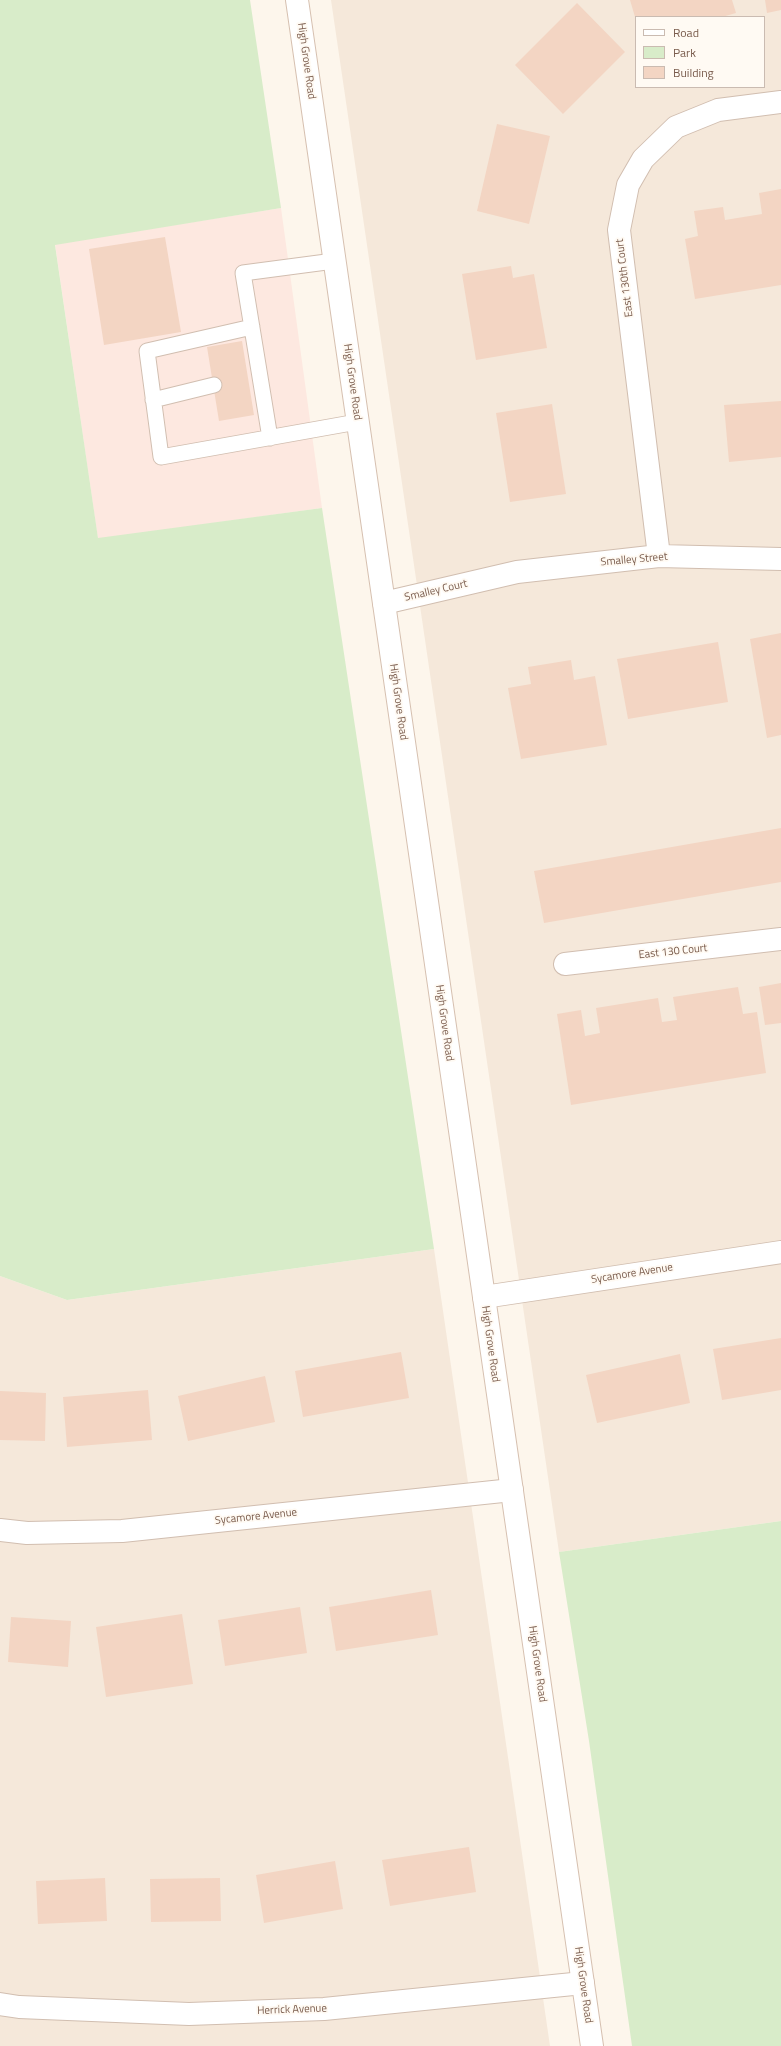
<!DOCTYPE html>
<html>
<head>
<meta charset="utf-8">
<style>
	body { margin:0 }
	#map { position:relative; width:781px; height:2046px; overflow:hidden; background:#fdf6ec; font-family:"Titillium Web",sans-serif }
	canvas { display:block }
	.legend { position:absolute; left:635px; top:16px; width:130px; height:72px; box-sizing:border-box; background:#fffaf3; border:1px solid #cabbb1; margin:0; padding:5px 7px; list-style:none; font-size:12px; color:#7a5c4d }
	.legend li { display:flex; align-items:center; gap:8px; height:20px }
	.legend b { width:20px; border:1px solid #cabbb1 }
</style>
</head>
<body>
<div id="map">
<canvas width="781" height="2046"></canvas>
<ul class="legend">
<li><b style="height:5px;background:#fff"></b>Road</li>
<li><b style="height:11px;background:#d8ecc9"></b>Park</li>
<li><b style="height:11px;background:#f3d5c3"></b>Building</li>
</ul>
</div>
<script>
const ctx = document.querySelector('canvas').getContext('2d');
ctx.lineJoin = 'round';
function fillPath(path, color) { ctx.fillStyle = color; ctx.fill(path, 'evenodd'); }
function strokePath(path, color, width, dash) { ctx.strokeStyle = color; ctx.lineWidth = width; ctx.lineCap = dash ? 'butt' : 'round'; ctx.setLineDash(dash || []); ctx.stroke(path); }
function write(font, color, halo, rows, align = 'center') {
  ctx.font = font + ' "Titillium Web",sans-serif'; ctx.lineWidth = 3.5; ctx.setLineDash([]); ctx.textBaseline = 'middle'; ctx.strokeStyle = halo; ctx.fillStyle = color; for (const [text, x, y, turn = 0] of rows) {
    ctx.save(); ctx.translate(x, y); ctx.rotate((+turn || 0) * Math.PI / 180); ctx.textAlign = isNaN(turn) ? turn : align; if (halo) ctx.strokeText(text, 0, 0); ctx.fillText(text, 0, 0); ctx.restore();
  }
}
fillPath(new Path2D(`
	M 331,0 L 781,0 L 781,1521 L 559,1552 ZM 636,17 L 764,17 L 764,87 L 636,87 Z
	M 434,1249 L 550,2046 L 0,2046 L 0,1276 L 67,1300 Z`), '#f5e8da');
fillPath(new Path2D(`
	M 281,208 L 322,508 L 98,539 L 55,244 Z`), '#fde8e0');
fillPath(new Path2D(`
	M 0,0 L 250,0 L 281,208 L 55,245 L 98,538 L 322,508 L 434,1249 L 67,1300 L 0,1276 Z
	M 781,1521 L 781,2046 L 632,2046 L 589,1741 L 559,1552 Z`), '#d8ecc9');
fillPath(new Path2D(`
	M 630,0 L 732,0 L 736,13 L 722,17 L 635,17 Z
	M 765,0 L 781,0 L 781,10 L 767,13 Z
	M 577,3 L 625,52 L 563,114 L 515,65 Z
	M 497,124 L 550,136 L 529,224 L 477,211 Z
	M 781,189 L 781,285 L 695,299 L 685,239 L 698,236 L 694,211 L 723,207 L 725,220 L 762,214 L 759,193 Z
	M 165,237 L 181,332 L 104,345 L 89,249 Z
	M 511,266 L 513,278 L 534,274 L 547,348 L 476,360 L 462,274 Z
	M 242,341 L 254,415 L 219,421 L 207,347 Z
	M 781,401 L 781,457 L 729,462 L 724,405 Z
	M 552,404 L 566,494 L 510,502 L 496,413 Z
	M 781,633 L 781,735 L 767,738 L 750,639 Z
	M 718,642 L 728,702 L 628,719 L 617,659 Z
	M 571,660 L 574,680 L 595,676 L 607,745 L 521,759 L 508,688 L 531,684 L 528,667 Z
	M 781,828 L 781,882 L 544,923 L 534,871 Z
	M 781,983 L 781,1023 L 765,1025 L 759,987 Z
	M 738,987 L 743,1014 L 757,1012 L 766,1073 L 571,1105 L 557,1014 L 581,1010 L 585,1036 L 600,1033 L 596,1008 L 658,998 L 662,1022 L 677,1020 L 673,997 Z
	M 781,1338 L 781,1390 L 722,1400 L 713,1349 Z
	M 401,1352 L 409,1398 L 303,1417 L 295,1371 Z
	M 680,1354 L 690,1403 L 597,1423 L 586,1375 Z
	M 265,1376 L 275,1422 L 188,1441 L 178,1396 Z
	M 148,1390 L 152,1440 L 67,1447 L 63,1397 Z
	M 0,1391 L 46,1393 L 45,1441 L 0,1440 Z
	M 431,1590 L 438,1635 L 336,1651 L 329,1607 Z
	M 300,1607 L 307,1653 L 225,1666 L 218,1620 Z
	M 182,1614 L 193,1684 L 106,1697 L 96,1627 Z
	M 11,1617 L 71,1621 L 68,1667 L 8,1662 Z
	M 469,1847 L 476,1892 L 390,1906 L 382,1860 Z
	M 335,1861 L 343,1909 L 264,1923 L 256,1875 Z
	M 105,1878 L 107,1921 L 38,1924 L 36,1881 Z
	M 220,1878 L 221,1921 L 151,1922 L 150,1879 Z`), '#f3d5c3');
const lane = new Path2D(`
	M 252,327 L 147,351 L 161,457 L 357,422
	M 153,400 L 214,385
	M 270,438 L 243,273 L 334,261`);
const street = new Path2D(`
	M 659,556 L 619,230 L 628,185 L 643,159 L 676,127 L 718,110 L 781,102
	M 384,603 L 517,572 L 659,556 L 781,559
	M 565,964 L 781,939
	M 484,1297 L 781,1252
	M 0,1530 L 27,1533 L 122,1531 L 512,1490
	M 0,2004 L 19,2007 L 189,2014 L 324,2009 L 583,1983`);
const secondary = new Path2D(`
	M 297,0 L 592,2046`);
strokePath(lane, '#d1beb0', 17);
strokePath(street, '#d1beb0', 24);
strokePath(secondary, '#d6c0b0', 24);
strokePath(lane, '#fff', 15);
strokePath(street, '#fff', 22);
strokePath(secondary, '#fff', 22);
write('11px', '#7a5c4d', '#fffaf3', [
	["High Grove Road",306,61,82],
	["East 130th Court",625,278,-97],
	["High Grove Road",352,382,82],
	["Smalley Street",634,560,-5],
	["Smalley Court",436,591,-13],
	["High Grove Road",398,702,82],
	["East 130 Court",673,952,-6],
	["High Grove Road",444,1023,82],
	["Sycamore Avenue",632,1274,-9],
	["High Grove Road",490,1344,82],
	["Sycamore Avenue",256,1517,-6],
	["High Grove Road",537,1664,82],
	["High Grove Road",583,1985,82],
	["Herrick Avenue",292,2010,-2]
]);
</script>
</body>
</html>
